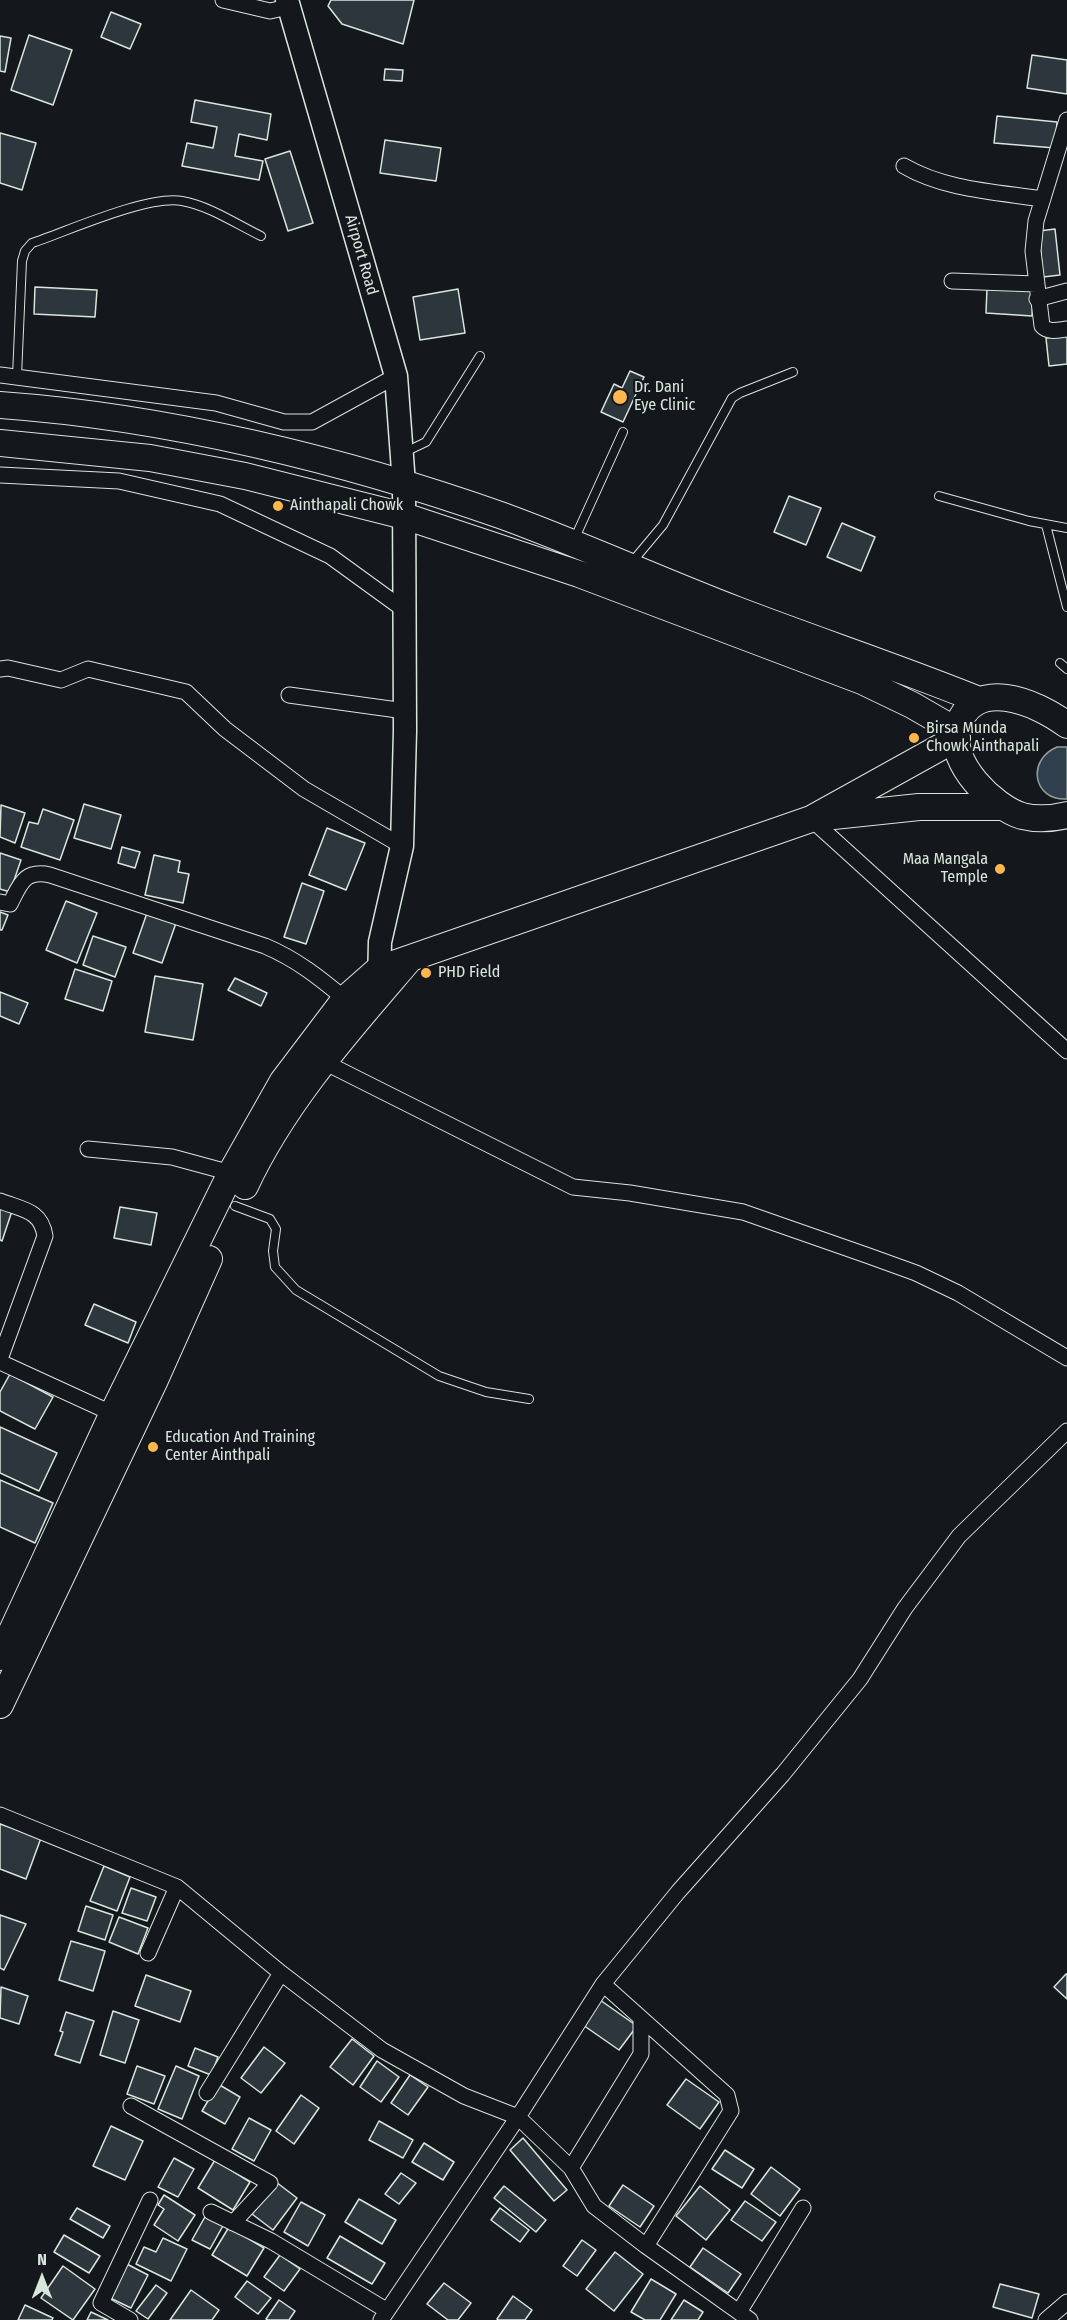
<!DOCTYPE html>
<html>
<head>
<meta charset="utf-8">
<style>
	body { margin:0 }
	#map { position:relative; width:1067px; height:2320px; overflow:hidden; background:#14181c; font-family:"Fira Sans Condensed",sans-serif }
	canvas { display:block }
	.north { position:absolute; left:12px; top:2248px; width:60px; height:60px; -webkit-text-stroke:4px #14181c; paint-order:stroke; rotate:0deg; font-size:16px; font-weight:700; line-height:24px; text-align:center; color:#d8e6dc }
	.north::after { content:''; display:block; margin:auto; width:21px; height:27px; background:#d8e6dc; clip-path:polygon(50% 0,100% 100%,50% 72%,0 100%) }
</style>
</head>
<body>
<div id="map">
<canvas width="1067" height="2320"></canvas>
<div class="north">N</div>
</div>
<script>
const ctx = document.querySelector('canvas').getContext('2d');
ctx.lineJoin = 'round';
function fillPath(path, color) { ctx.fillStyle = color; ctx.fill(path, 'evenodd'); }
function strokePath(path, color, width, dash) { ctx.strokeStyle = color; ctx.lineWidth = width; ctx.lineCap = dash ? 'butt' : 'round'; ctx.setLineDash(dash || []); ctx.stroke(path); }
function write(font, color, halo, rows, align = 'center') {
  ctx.font = font + ' "Fira Sans Condensed",sans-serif'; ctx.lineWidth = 4.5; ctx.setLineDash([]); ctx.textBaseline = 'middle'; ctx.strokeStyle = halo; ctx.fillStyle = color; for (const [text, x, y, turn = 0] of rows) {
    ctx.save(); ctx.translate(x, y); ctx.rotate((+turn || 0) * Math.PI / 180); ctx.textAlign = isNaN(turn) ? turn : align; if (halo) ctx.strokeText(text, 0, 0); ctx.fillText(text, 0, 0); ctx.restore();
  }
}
const water = new Path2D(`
	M 1057,747 L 1067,747 L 1067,799 C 1033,801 1026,760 1057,747 Z`);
fillPath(water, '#2f3f4d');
strokePath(water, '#939e99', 1.5);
const building = new Path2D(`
	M 331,0 L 414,0 L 403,44 L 342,24 L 328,6 Z
	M 111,12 L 141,24 L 130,49 L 101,37 Z
	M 29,35 L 72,50 L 53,105 L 11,90 Z
	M 0,36 L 11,38 L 5,72 L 0,71 Z
	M 1032,55 L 1067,60 L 1067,94 L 1027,88 Z
	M 385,69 L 403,70 L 402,81 L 384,80 Z
	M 195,100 L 271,114 L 267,140 L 239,134 L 235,156 L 263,161 L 259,180 L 182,166 L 187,143 L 213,148 L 217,127 L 191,122 Z
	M 997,116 L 1057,122 L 1055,148 L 994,143 Z
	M 0,133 L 36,143 L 22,190 L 0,183 Z
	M 385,140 L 441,148 L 436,181 L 380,173 Z
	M 290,151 L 313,223 L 288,231 L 265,159 Z
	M 1055,229 L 1060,275 L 1043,277 L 1039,231 Z
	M 35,287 L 97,290 L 95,317 L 34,314 Z
	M 987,288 L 1033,291 L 1032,316 L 986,313 Z
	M 458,289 L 465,333 L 420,340 L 413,297 Z
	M 1067,336 L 1067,364 L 1049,366 L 1046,338 Z
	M 630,371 L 644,377 L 623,422 L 601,412 L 614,384 L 622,388 Z
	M 789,496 L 821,508 L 806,545 L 774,532 Z
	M 842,523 L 875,537 L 861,571 L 827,557 Z
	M 84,804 L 121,815 L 111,849 L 74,838 Z
	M 1,805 L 25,813 L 15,843 L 0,837 Z
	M 43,809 L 74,820 L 60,860 L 21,847 L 29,822 L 38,824 Z
	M 327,828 L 365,843 L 346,890 L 309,875 Z
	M 122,847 L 140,852 L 135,868 L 118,863 Z
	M 0,853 L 21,860 L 10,892 L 0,889 Z
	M 154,855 L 180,861 L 178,872 L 189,874 L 183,903 L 145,895 Z
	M 302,883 L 324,891 L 306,944 L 284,937 Z
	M 66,901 L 97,913 L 77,963 L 46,950 Z
	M 0,912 L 8,915 L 2,930 L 0,930 Z
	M 147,913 L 176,923 L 162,963 L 133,953 Z
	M 93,936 L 126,947 L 115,977 L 83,965 Z
	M 75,969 L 112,981 L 103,1011 L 65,999 Z
	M 155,976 L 203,984 L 193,1040 L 145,1032 Z
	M 235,978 L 267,993 L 261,1006 L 228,990 Z
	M 0,992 L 28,1003 L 19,1024 L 0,1016 Z
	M 0,1207 L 12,1211 L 2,1241 L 0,1240 Z
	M 120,1207 L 157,1213 L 151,1245 L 114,1238 Z
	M 94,1304 L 136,1322 L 128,1343 L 85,1325 Z
	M 10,1374 L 53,1397 L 35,1429 L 0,1411 L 0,1392 Z
	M 0,1427 L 57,1453 L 39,1491 L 0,1473 Z
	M 0,1480 L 53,1503 L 35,1543 L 0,1527 Z
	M 0,1824 L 41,1838 L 26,1879 L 0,1869 Z
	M 104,1866 L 130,1877 L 117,1911 L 90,1901 Z
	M 131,1888 L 156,1897 L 147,1921 L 122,1913 Z
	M 86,1906 L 113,1915 L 105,1940 L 78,1931 Z
	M 0,1915 L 26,1924 L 4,1970 L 0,1968 Z
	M 119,1917 L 148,1928 L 138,1954 L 109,1942 Z
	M 71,1941 L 105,1951 L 93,1991 L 59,1980 Z
	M 1066,1974 L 1067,1974 L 1067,1999 L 1054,1987 Z
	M 146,1975 L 191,1991 L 180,2022 L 135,2006 Z
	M 1,1987 L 28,1996 L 19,2024 L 0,2018 Z
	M 600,2000 L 637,2026 L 619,2050 L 583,2025 Z
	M 113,2011 L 139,2020 L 125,2063 L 100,2055 Z
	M 66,2012 L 94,2021 L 80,2063 L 55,2055 L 63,2032 L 60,2031 Z
	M 352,2039 L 374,2056 L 353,2085 L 330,2067 Z
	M 264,2047 L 285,2063 L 261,2093 L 241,2078 Z
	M 195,2048 L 218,2057 L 211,2075 L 188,2066 Z
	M 377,2061 L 399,2077 L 381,2102 L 360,2087 Z
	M 137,2066 L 165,2076 L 154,2104 L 127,2094 Z
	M 176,2066 L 199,2076 L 182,2119 L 158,2109 Z
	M 410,2075 L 428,2087 L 408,2115 L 391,2103 Z
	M 686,2079 L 719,2102 L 700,2129 L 667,2105 Z
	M 218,2084 L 240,2097 L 225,2124 L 202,2111 Z
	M 301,2095 L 319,2108 L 294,2144 L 276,2131 Z
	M 249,2118 L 271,2130 L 254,2161 L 232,2149 Z
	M 379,2121 L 413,2140 L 403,2158 L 369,2140 Z
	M 111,2126 L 143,2141 L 125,2180 L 93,2166 Z
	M 523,2138 L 567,2190 L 554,2201 L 510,2150 Z
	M 424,2143 L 454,2162 L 443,2180 L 412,2162 Z
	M 725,2150 L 754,2169 L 742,2188 L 712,2169 Z
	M 174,2158 L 194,2169 L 178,2197 L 158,2187 Z
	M 215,2160 L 250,2182 L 233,2210 L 198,2188 Z
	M 771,2167 L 800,2189 L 780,2216 L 751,2194 Z
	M 401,2173 L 416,2183 L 399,2204 L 385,2194 Z
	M 276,2182 L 297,2198 L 273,2230 L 252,2214 Z
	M 623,2185 L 654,2206 L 640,2227 L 609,2206 Z
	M 504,2186 L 546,2220 L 536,2232 L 494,2198 Z
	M 700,2186 L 730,2210 L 706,2240 L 676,2216 Z
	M 164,2195 L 195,2215 L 178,2241 L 154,2225 L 164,2209 L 158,2205 Z
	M 359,2199 L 396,2220 L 382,2244 L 345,2222 Z
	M 745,2201 L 776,2222 L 762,2241 L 731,2220 Z
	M 301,2202 L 325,2215 L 308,2246 L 284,2232 Z
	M 77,2208 L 110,2226 L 103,2238 L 70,2219 Z
	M 500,2208 L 529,2230 L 520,2242 L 491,2220 Z
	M 206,2215 L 224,2224 L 210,2249 L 192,2240 Z
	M 229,2227 L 264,2248 L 247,2276 L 212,2255 Z
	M 64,2235 L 100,2256 L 89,2273 L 54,2252 Z
	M 340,2236 L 385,2263 L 372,2284 L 327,2258 Z
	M 163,2238 L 187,2249 L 171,2281 L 136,2264 L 144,2247 L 156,2252 Z
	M 582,2240 L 596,2250 L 577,2276 L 563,2266 Z
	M 703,2248 L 741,2274 L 728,2293 L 690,2267 Z
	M 615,2252 L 643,2274 L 614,2311 L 586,2289 Z
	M 280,2255 L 300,2269 L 284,2291 L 264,2277 Z
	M 125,2263 L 148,2275 L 131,2308 L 108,2297 Z
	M 63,2266 L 95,2289 L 73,2320 L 41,2298 Z
	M 651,2279 L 676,2294 L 660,2320 L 645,2320 L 631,2312 Z
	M 247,2281 L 271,2298 L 258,2314 L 235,2297 Z
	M 444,2283 L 471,2303 L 458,2320 L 448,2320 L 427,2304 Z
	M 1000,2284 L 1039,2294 L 1032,2318 L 993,2307 Z
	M 156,2285 L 167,2293 L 148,2319 L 136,2311 Z
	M 191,2290 L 219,2310 L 212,2320 L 170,2320 Z
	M 513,2296 L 532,2310 L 525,2320 L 498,2320 L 497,2319 Z
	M 279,2300 L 295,2311 L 289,2320 L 268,2320 L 266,2319 Z
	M 684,2300 L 703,2312 L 698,2320 L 671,2320 Z
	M 25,2305 L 53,2318 L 52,2320 L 18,2320 Z
	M 91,2312 L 108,2320 L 87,2320 Z`);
fillPath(building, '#2c363c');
strokePath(building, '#d8e6dc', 1.5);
const service = new Path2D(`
	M 17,376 L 22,261 L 25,251 L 32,243 C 68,231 147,195 182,201 C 210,206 236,224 261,236
	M 405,452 L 426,442 L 480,356
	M 939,496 L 1029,521 L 1067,528
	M 1046,525 L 1067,607
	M 574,540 L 623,432
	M 632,562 L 663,525 L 732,398 L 740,393 L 793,372
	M 1060,663 L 1067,669
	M 235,1206 L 270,1219 L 276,1229 L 273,1251 L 275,1267 L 296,1290 L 439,1376 L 486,1392 L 529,1399`);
const minor = new Path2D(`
	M 223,0 L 270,11 L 288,7
	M 1067,120 L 1036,221 L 1033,251 L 1042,326 C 1049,333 1058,330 1067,329
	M 904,166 C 945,190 997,192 1043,199
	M 952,281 L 1036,284
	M 1037,299 L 1067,291
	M 0,375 L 216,403 L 284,422 L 312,422 L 396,376
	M 0,475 L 119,481 L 220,504 L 330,556 L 403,609
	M 0,669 L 8,668 L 61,680 L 88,669 L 186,692 L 225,729 L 304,789 L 402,846
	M 289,695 L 405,711
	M 811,819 L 1067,1051
	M 0,902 L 10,904 C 20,885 24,869 50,875 L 265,946 C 296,959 320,978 345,999
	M 324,1062 L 573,1187 L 630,1193 L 743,1212 L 869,1256 L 916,1273 L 958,1293 L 1067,1358
	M 88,1149 L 172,1157 L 231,1173
	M 0,1201 C 23,1210 41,1210 45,1236 L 0,1359
	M 0,1362 L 120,1417
	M 0,1815 L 177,1887 L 281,1973 L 382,2050 L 464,2096 L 518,2117 L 571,2168 L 594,2206 L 646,2246 L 750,2320
	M 148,1953 L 177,1887
	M 603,1984 L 727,2095 L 731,2111 L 646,2246
	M 207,2093 L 281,1973
	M 131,2106 L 270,2183 L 233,2223
	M 571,2168 L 641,2054 L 641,2018
	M 211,2212 L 271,2241 L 386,2310
	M 739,2312 L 803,2208
	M 130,2320 L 101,2303 L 150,2200
	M 381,2320 L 518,2117 L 603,1984 L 678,1892 L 783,1774 L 860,1679 L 905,1608 L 959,1536 L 1067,1431
	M 1046,2320 L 1067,2302`);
const secondary = new Path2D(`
	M 287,0 L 396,376 L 404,484 L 405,731 L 402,846 L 380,942 L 379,985`);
const primary = new Path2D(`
	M 824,817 L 919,807 L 1003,807
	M 245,1186 C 284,1102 348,1031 408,961
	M 0,1657 L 113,1413 L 231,1173 L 283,1081 L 345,999 L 379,969 L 811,819 L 957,738
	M 0,1705 L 154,1382 L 209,1259`);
const trunk = new Path2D(`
	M 0,405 C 168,417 344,460 503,516 C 582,545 659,580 737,610 C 818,641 900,668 979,700
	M 0,443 L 150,458 L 245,476 L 404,516 L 579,574 L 862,681 L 912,705 L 957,731
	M 1067,725 C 1037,702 971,674 957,730 C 949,763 993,807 1022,816 C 1038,820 1051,819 1067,815`);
strokePath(service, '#d8e6dc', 10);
strokePath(minor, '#d8e6dc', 17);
strokePath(secondary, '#d8e6dc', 25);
strokePath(primary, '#d8e6dc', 28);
strokePath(trunk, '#d8e6dc', 28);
strokePath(service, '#14181c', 8);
strokePath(minor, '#14181c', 15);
strokePath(secondary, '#14181c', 22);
strokePath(primary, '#14181c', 26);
strokePath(trunk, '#14181c', 26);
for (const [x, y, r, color] of [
	[620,397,8,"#ffb74d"],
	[278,506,6,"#ffb74d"],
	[914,738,6,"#ffb74d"],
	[1000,869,6,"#ffb74d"],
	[426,973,6,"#ffb74d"],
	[153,1447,6,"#ffb74d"]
]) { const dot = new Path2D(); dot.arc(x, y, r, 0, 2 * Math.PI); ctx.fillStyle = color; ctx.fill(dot); strokePath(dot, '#14181c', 2); }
write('16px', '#d8e6dc', '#14181c', [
	["Airport Road",361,255,74]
]);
write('16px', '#d8e6dc', '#14181c', [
	["Dr. Dani",634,388],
	["Eye Clinic",634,406],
	["Ainthapali Chowk",290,506],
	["Birsa Munda",926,729],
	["Chowk Ainthapali",926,747],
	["Maa Mangala",988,860,"right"],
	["Temple",988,878,"right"],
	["PHD Field",438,973],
	["Education And Training",165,1438],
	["Center Ainthpali",165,1456]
], 'left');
</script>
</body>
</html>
